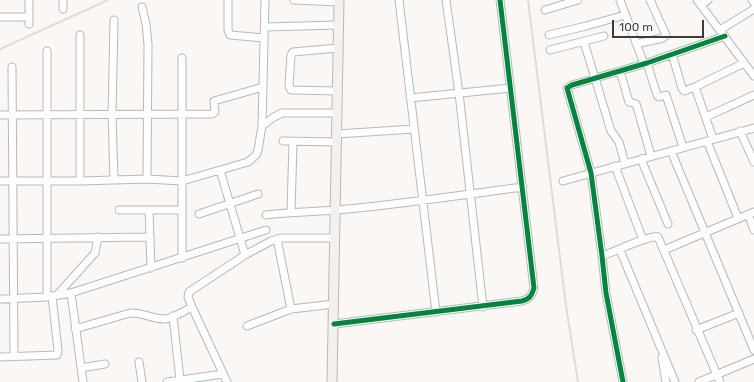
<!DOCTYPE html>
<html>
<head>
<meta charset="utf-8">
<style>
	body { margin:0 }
	#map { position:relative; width:754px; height:382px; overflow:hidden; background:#faf7f5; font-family:Rubik,sans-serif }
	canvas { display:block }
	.scale { position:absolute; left:612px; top:20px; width:92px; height:18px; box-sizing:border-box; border:2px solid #3e3c3b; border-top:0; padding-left:5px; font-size:12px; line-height:14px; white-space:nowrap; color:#3e3c3b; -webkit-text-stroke:3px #fff; paint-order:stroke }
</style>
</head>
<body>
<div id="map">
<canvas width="754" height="382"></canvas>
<div class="scale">100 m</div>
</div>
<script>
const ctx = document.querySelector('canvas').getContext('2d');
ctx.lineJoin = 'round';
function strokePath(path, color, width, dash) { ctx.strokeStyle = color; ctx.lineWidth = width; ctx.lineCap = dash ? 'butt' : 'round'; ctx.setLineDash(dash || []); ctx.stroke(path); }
const street = new Path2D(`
	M 29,0 L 29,24
	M 63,0 L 63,9
	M 228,0 L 228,30 L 230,35 L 264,38
	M 294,0 L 339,2
	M 399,0 L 436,312
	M 446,0 L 459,93 L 483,307
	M 620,0 L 644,64
	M 697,0 L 754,76
	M 752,0 L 754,3
	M 701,5 L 708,0
	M 142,7 L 146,24 L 148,44 L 147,179
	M 545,10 L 578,0
	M 0,17 L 29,17
	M 265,27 L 338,25
	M 720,30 L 754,9
	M 549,35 L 586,26 L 625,15
	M 584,42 L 611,131 L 619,142 L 625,164
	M 636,44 L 663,38 L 666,35 L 650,0
	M 550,50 L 604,36
	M 47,51 L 47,297
	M 672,54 L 682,88 L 684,91 L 695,87 L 744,63
	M 182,58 L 182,258
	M 647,63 L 657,95 L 659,97 L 666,95 L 667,98 L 683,147
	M 12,67 L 14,356
	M 620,71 L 629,102 L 636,104 L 637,107 L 651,156
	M 695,87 L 713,139
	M 338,91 L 293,90 L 291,90 L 289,86 L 291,55 L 293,52 L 338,48
	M 410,98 L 511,88
	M 0,115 L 212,114 L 215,112 L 214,101 L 263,87
	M 706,117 L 754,95
	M 262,126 L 274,117 L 282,113 L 338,113
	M 740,131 L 754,162
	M 337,134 L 414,129
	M 283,141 L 337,142
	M 707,141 L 738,218
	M 671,151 L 754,350
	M 641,159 L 668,224
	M 615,166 L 643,240
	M 220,170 L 245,255
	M 114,179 L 112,115 L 114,20
	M 0,181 L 80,181 L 147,179 L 182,181 L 248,162 L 256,155 L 258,150 L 262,126 L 265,0
	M 80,181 L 80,35
	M 563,181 L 754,128
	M 119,210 L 149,210
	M 291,212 L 293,142
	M 199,214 L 258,194
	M 748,214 L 754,230
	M 266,215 C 289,212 312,212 336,210 C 398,205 460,195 523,187
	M 0,239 L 150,237
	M 277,239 L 291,309
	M 620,250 L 675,382
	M 664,250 L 754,212
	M 602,256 C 614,252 649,235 658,237 L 720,382
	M 151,268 L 149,210 L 182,210
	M 71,293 L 83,382
	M 57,295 L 95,253 L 98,237
	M 0,299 L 47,297 L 71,293 L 266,230
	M 173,316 L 180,380
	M 334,324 L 522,301 C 530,299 532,295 534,288 L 500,0
	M 247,326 L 291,309 L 334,304
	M 75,329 L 130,313 C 143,312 154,320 165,319 C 174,318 184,311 192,307
	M 696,330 L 739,313
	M 0,357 L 57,355 L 58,350 L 52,296
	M 662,358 L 666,382
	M 139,362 L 142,382
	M 81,368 L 105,364
	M 167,382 L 223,374
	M 227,382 L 192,307 L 188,297 L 189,292 L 245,255 L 271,241 L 282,238 L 335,238
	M 623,382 L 606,293 L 602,256 L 591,173 L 567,88 L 572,85 L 647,63 L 725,36
	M 699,382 L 754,359`);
const secondary = new Path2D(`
	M 332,382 L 339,0`);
strokePath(street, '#bab8b7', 9);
strokePath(secondary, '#bab8b7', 11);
strokePath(street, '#fefefe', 7);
strokePath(secondary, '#f4f0ed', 9);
strokePath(new Path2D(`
	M 528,0 L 566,306 L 578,382
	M 0,49 L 108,0`), '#dddddc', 2);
strokePath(new Path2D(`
	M 334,324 L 522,301 C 530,299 532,295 534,288 L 500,0
	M 623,382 L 606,293 L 602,256 L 591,173 L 567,88 L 572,85 L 647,63 L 725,36`), '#00873e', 5);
</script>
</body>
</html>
